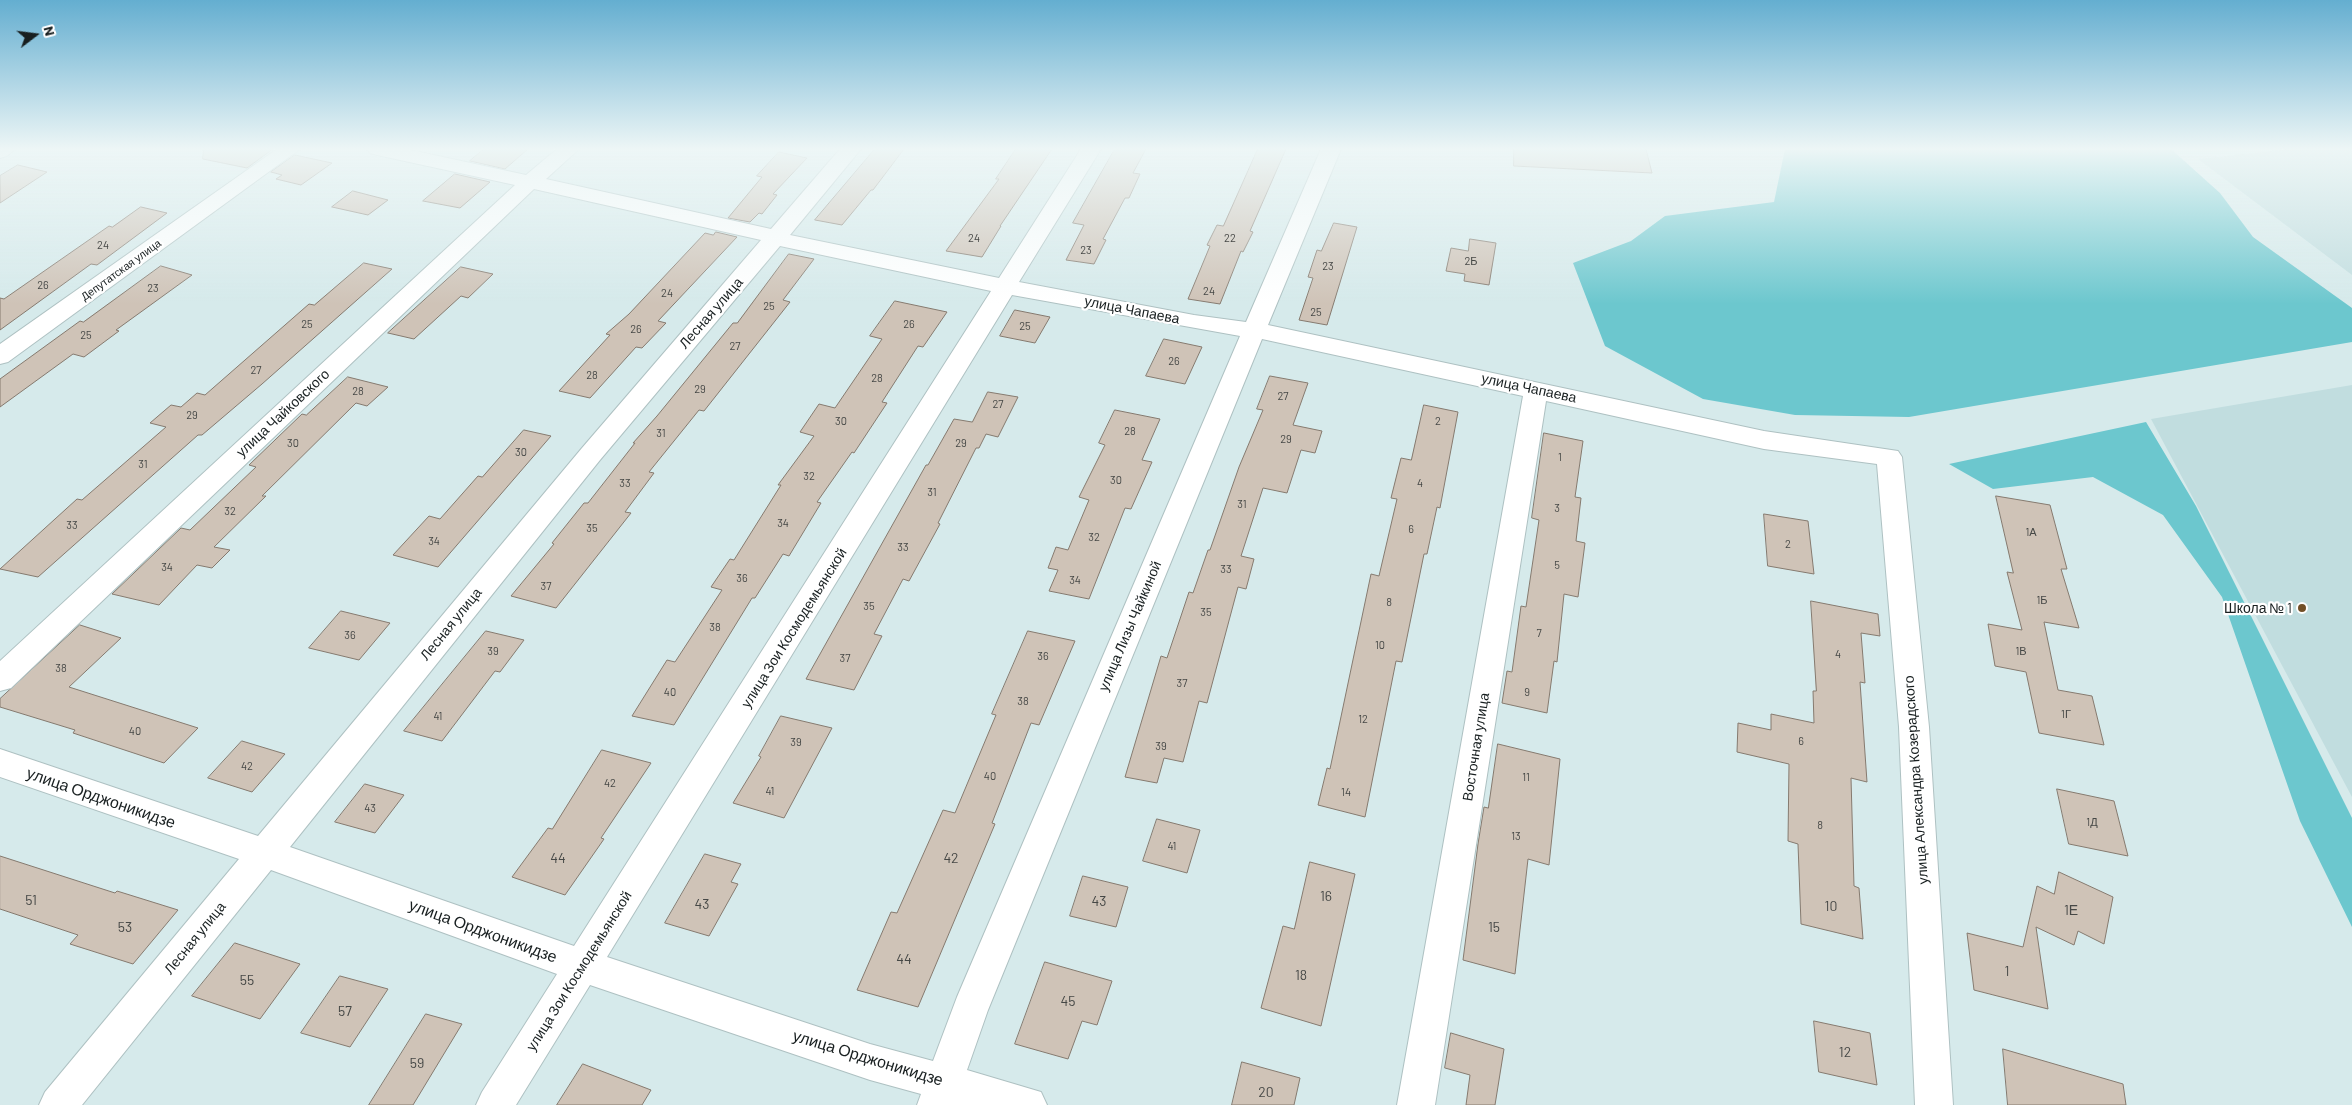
<!DOCTYPE html>
<html>
<head>
<meta charset="utf-8">
<style>
	body { margin:0 }
	#map { position:relative; width:2352px; height:1105px; overflow:hidden; background:#d6eaeb; font-family:Barlow,sans-serif }
	canvas { display:block }
	.north { position:absolute; left:10px; top:10px; width:50px; height:50px; -webkit-text-stroke:4px #fff; paint-order:stroke; rotate:75deg; font-size:14px; font-weight:700; line-height:20px; text-align:center; color:#181f20 }
	.north::after { content:''; display:block; margin:auto; width:18px; height:22px; background:#181f20; clip-path:polygon(50% 0,100% 100%,50% 72%,0 100%) }
</style>
</head>
<body>
<div id="map">
<canvas width="2352" height="1105"></canvas>
<div class="north">N</div>
</div>
<script>
const ctx = document.querySelector('canvas').getContext('2d');
ctx.lineJoin = 'round';
function fillPath(path, color) { ctx.fillStyle = color; ctx.fill(path, 'evenodd'); }
function strokePath(path, color, width, dash) { ctx.strokeStyle = color; ctx.lineWidth = width; ctx.lineCap = dash ? 'butt' : 'round'; ctx.setLineDash(dash || []); ctx.stroke(path); }
function write(font, color, halo, rows, align = 'center') {
  ctx.font = font + ' Barlow,sans-serif'; ctx.lineWidth = 4.5; ctx.setLineDash([]); ctx.textBaseline = 'middle'; ctx.strokeStyle = halo; ctx.fillStyle = color; for (const [text, x, y, turn = 0] of rows) {
    ctx.save(); ctx.translate(x, y); ctx.rotate((+turn || 0) * Math.PI / 180); ctx.textAlign = isNaN(turn) ? turn : align; if (halo) ctx.strokeText(text, 0, 0); ctx.fillText(text, 0, 0); ctx.restore();
  }
}
fillPath(new Path2D(`
	M 2290,149 L 2352,149 L 2352,275 L 2198,159 Z
	M 2352,385 L 2352,797 L 2151,419 Z`), '#c1dddf');
fillPath(new Path2D(`
	M 1785,149 L 2171,149 L 2220,193 L 2253,237 L 2352,308 L 2352,342 L 1909,417 L 1795,415 L 1703,399 L 1605,346 L 1573,263 L 1631,241 L 1665,216 L 1774,202 Z
	M 2146,422 L 2196,506 L 2352,818 L 2352,927 L 2300,821 L 2222,597 L 2163,515 L 2093,477 L 1993,489 L 1949,464 Z`), '#6cc7ce');
const building = new Path2D(`
	M 204,149 L 273,149 L 247,168 L 203,159 Z
	M 484,149 L 528,149 L 505,169 L 470,161 Z
	M 875,149 L 904,149 L 873,190 L 871,190 L 842,225 L 815,220 Z
	M 1016,149 L 1052,149 L 1000,226 L 1001,226 L 982,257 L 946,251 L 999,179 L 996,179 Z
	M 1115,149 L 1146,149 L 1133,173 L 1140,174 L 1129,198 L 1125,198 L 1103,239 L 1106,240 L 1094,264 L 1066,260 L 1084,225 L 1073,223 Z
	M 1258,149 L 1286,149 L 1250,231 L 1253,232 L 1243,252 L 1241,251 L 1220,304 L 1188,299 L 1210,246 L 1207,245 L 1217,225 L 1223,226 Z
	M 1514,149 L 1646,149 L 1652,173 L 1514,166 Z
	M 779,152 L 807,158 L 773,194 L 777,195 L 762,214 L 759,213 L 750,222 L 728,218 L 762,177 L 757,176 Z
	M 295,155 L 332,163 L 301,185 L 276,179 L 282,175 L 271,172 Z
	M 18,165 L 47,172 L 0,203 L 0,176 Z
	M 455,174 L 490,182 L 460,208 L 423,201 Z
	M 353,191 L 388,200 L 368,215 L 332,207 Z
	M 141,207 L 167,213 L 97,265 L 91,264 L 0,330 L 0,298 L 4,299 L 109,226 L 112,227 Z
	M 1334,223 L 1357,227 L 1327,325 L 1299,320 L 1313,278 L 1308,277 L 1317,250 L 1321,251 Z
	M 716,232 L 737,237 L 658,321 L 666,323 L 642,348 L 636,347 L 590,398 L 559,391 L 610,335 L 606,334 L 629,314 L 705,233 L 713,235 Z
	M 1470,239 L 1496,243 L 1489,285 L 1464,281 L 1465,274 L 1446,271 L 1451,248 L 1468,251 Z
	M 789,254 L 814,259 L 783,300 L 790,302 L 704,411 L 699,410 L 649,472 L 654,473 L 625,512 L 631,513 L 556,608 L 511,596 L 554,544 L 552,543 L 584,503 L 588,503 L 635,443 L 633,443 L 657,416 L 733,323 L 737,323 Z
	M 364,263 L 392,269 L 262,384 L 202,435 L 198,435 L 38,577 L 0,569 L 77,499 L 82,500 L 166,427 L 150,423 L 171,405 L 181,407 L 197,393 L 205,395 L 309,304 L 314,305 Z
	M 161,266 L 192,275 L 116,330 L 119,331 L 84,357 L 73,354 L 0,407 L 0,379 L 80,321 L 83,322 Z
	M 461,267 L 493,274 L 468,298 L 461,296 L 414,339 L 388,333 Z
	M 895,301 L 947,312 L 923,347 L 918,346 L 882,402 L 887,403 L 854,453 L 852,452 L 817,502 L 821,503 L 789,556 L 783,554 L 755,598 L 752,598 L 674,725 L 632,716 L 667,660 L 675,662 L 722,590 L 711,587 L 730,559 L 734,560 L 781,485 L 778,485 L 814,436 L 800,432 L 819,404 L 835,408 L 882,339 L 870,336 Z
	M 1015,310 L 1050,317 L 1035,343 L 1000,336 Z
	M 1164,339 L 1202,347 L 1185,384 L 1146,376 Z
	M 1270,376 L 1308,383 L 1293,425 L 1322,431 L 1315,453 L 1301,450 L 1287,493 L 1263,488 L 1241,556 L 1254,559 L 1246,589 L 1238,587 L 1207,703 L 1199,701 L 1183,762 L 1164,758 L 1157,783 L 1125,777 L 1161,656 L 1167,658 L 1189,592 L 1193,593 L 1208,550 L 1210,550 L 1239,467 L 1263,410 L 1257,409 Z
	M 348,377 L 388,387 L 367,406 L 356,403 L 262,496 L 266,496 L 214,547 L 230,550 L 212,568 L 197,565 L 159,605 L 112,594 L 181,528 L 190,530 L 256,467 L 249,465 L 302,414 L 306,415 Z
	M 988,392 L 1018,397 L 998,437 L 986,434 L 979,448 L 976,448 L 938,523 L 940,524 L 909,581 L 903,579 L 874,634 L 882,636 L 854,690 L 806,679 L 926,465 L 928,465 L 954,419 L 972,422 Z
	M 1424,405 L 1458,412 L 1440,508 L 1437,507 L 1427,554 L 1424,554 L 1402,662 L 1396,661 L 1365,817 L 1318,805 L 1327,768 L 1330,769 L 1371,574 L 1379,576 L 1397,499 L 1391,498 L 1401,458 L 1411,460 Z
	M 1115,410 L 1160,419 L 1142,460 L 1152,462 L 1131,509 L 1125,508 L 1089,599 L 1049,591 L 1058,570 L 1048,568 L 1056,547 L 1068,550 L 1089,500 L 1079,497 L 1105,445 L 1099,443 Z
	M 524,430 L 551,436 L 438,567 L 393,555 L 429,516 L 440,519 L 478,476 L 482,477 Z
	M 1544,433 L 1583,441 L 1575,497 L 1581,498 L 1576,541 L 1585,543 L 1578,597 L 1564,594 L 1557,662 L 1554,661 L 1547,713 L 1502,703 L 1507,671 L 1512,672 L 1521,606 L 1526,607 L 1539,520 L 1532,518 Z
	M 1996,496 L 2050,505 L 2067,569 L 2061,569 L 2079,628 L 2044,622 L 2058,690 L 2092,696 L 2104,745 L 2039,733 L 2026,672 L 1995,666 L 1988,624 L 2022,630 L 2007,572 L 2013,573 Z
	M 1764,514 L 1808,521 L 1814,574 L 1768,566 Z
	M 1811,601 L 1878,614 L 1880,636 L 1861,633 L 1865,683 L 1860,682 L 1867,782 L 1851,778 L 1854,886 L 1859,888 L 1863,939 L 1801,924 L 1798,844 L 1788,841 L 1789,764 L 1737,752 L 1738,723 L 1771,730 L 1771,714 L 1814,723 L 1813,691 L 1816,691 Z
	M 341,611 L 390,623 L 359,660 L 309,648 Z
	M 80,625 L 121,638 L 69,687 L 198,728 L 164,763 L 73,733 L 75,730 L 0,707 L 0,699 Z
	M 486,631 L 524,640 L 500,672 L 495,671 L 442,741 L 404,731 Z
	M 1028,631 L 1075,641 L 1039,725 L 1031,723 L 992,823 L 995,824 L 918,1007 L 857,990 L 891,912 L 897,913 L 943,810 L 955,813 L 996,715 L 992,714 Z
	M 781,716 L 832,728 L 784,818 L 733,803 L 761,757 L 759,756 Z
	M 242,741 L 285,754 L 252,792 L 208,778 Z
	M 1498,744 L 1560,759 L 1549,865 L 1528,859 L 1515,974 L 1463,960 L 1478,844 L 1484,807 L 1488,808 Z
	M 602,750 L 651,763 L 601,838 L 604,839 L 565,895 L 512,877 L 548,828 L 552,829 Z
	M 365,784 L 404,795 L 375,833 L 335,822 Z
	M 2057,789 L 2114,801 L 2128,856 L 2069,844 Z
	M 1157,819 L 1200,830 L 1187,873 L 1143,861 Z
	M 705,854 L 741,864 L 731,882 L 738,884 L 709,936 L 665,923 Z
	M 0,856 L 115,893 L 117,891 L 178,910 L 133,964 L 70,944 L 78,935 L 0,909 Z
	M 1310,862 L 1355,874 L 1321,1026 L 1261,1008 L 1283,926 L 1294,929 Z
	M 2059,872 L 2113,897 L 2104,944 L 2078,931 L 2074,945 L 2036,927 L 2048,1009 L 1974,990 L 1967,933 L 2023,947 L 2037,886 L 2054,894 Z
	M 1083,876 L 1128,887 L 1116,927 L 1070,916 Z
	M 235,943 L 300,964 L 260,1019 L 192,996 Z
	M 1045,962 L 1112,981 L 1097,1025 L 1082,1021 L 1068,1059 L 1015,1044 Z
	M 340,976 L 388,989 L 350,1047 L 301,1033 Z
	M 426,1014 L 462,1024 L 413,1105 L 369,1105 Z
	M 1814,1021 L 1870,1033 L 1877,1085 L 1819,1072 Z
	M 1451,1033 L 1504,1049 L 1495,1105 L 1466,1105 L 1470,1075 L 1445,1068 Z
	M 2003,1049 L 2123,1084 L 2126,1105 L 2008,1105 Z
	M 1242,1062 L 1300,1078 L 1294,1105 L 1232,1105 Z
	M 583,1064 L 651,1090 L 642,1105 L 557,1105 Z`);
fillPath(building, '#cfc3b7');
strokePath(building, '#857a6f', 1);
const street = new Path2D(`
	M 277,149 L 300,149 L 8,362 L 0,364 L 0,344 Z
	M 367,149 L 406,149 L 526,175 L 557,149 L 579,149 L 546,179 L 771,229 L 840,149 L 861,149 L 790,235 L 999,278 L 1081,149 L 1101,149 L 1019,282 L 1194,315 L 1246,322 L 1321,149 L 1341,149 L 1268,325 L 1764,431 L 1898,451 L 1902,457 L 1929,727 L 1953,1105 L 1915,1105 L 1899,727 L 1877,464 L 1764,449 L 1546,401 L 1435,1105 L 1397,1105 L 1523,396 L 1262,339 L 988,1010 L 967,1070 L 1041,1092 L 1047,1105 L 917,1105 L 921,1094 L 870,1080 L 590,985 L 516,1105 L 476,1105 L 482,1092 L 557,974 L 271,870 L 82,1105 L 39,1105 L 45,1092 L 239,859 L 0,777 L 0,749 L 258,836 L 582,448 L 761,240 L 534,189 L 11,688 L 0,691 L 0,661 L 515,185 L 377,155 L 370,153 ZM 780,246 L 991,291 L 574,946 L 290,847 L 600,460 ZM 1012,295 L 1240,336 L 957,997 L 933,1061 L 870,1044 L 607,957 Z`);
const secondary = new Path2D(`
	M 0,149 L 15,149 L 7,156 L 0,158 Z`);
strokePath(street, '#aec1c2', 2);
strokePath(secondary, '#aec1c2', 2);
fillPath(street, '#fff');
fillPath(secondary, '#fff');
const sky = ctx.createLinearGradient(0, 0, 0, 304);
sky.addColorStop(0, '#64aed0');
sky.addColorStop(0.49, '#edf6f6');
sky.addColorStop(1, '#edf6f600');
ctx.fillStyle = sky;
ctx.fillRect(0, 0, 2352, 304);
for (const [x, y, r, color] of [
	[2302,608,5,"#714f27"]
]) { const dot = new Path2D(); dot.arc(x, y, r, 0, 2 * Math.PI); ctx.fillStyle = color; ctx.fill(dot); strokePath(dot, '#fff', 2); }
write('11px', '#464846', null, [
	["24",974,238],
	["22",1230,238],
	["24",103,245],
	["23",1086,250],
	["2Б",1471,261],
	["23",1328,266],
	["26",43,285],
	["23",153,288],
	["24",1209,291],
	["24",667,293],
	["25",769,306],
	["25",1316,312],
	["25",307,324],
	["26",909,324],
	["25",1025,326],
	["26",636,329],
	["25",86,335],
	["27",735,346],
	["26",1174,361],
	["27",256,370],
	["28",592,375],
	["28",877,378],
	["29",700,389],
	["28",358,391],
	["27",1283,396],
	["27",998,404],
	["29",192,415],
	["30",841,421],
	["2",1438,421],
	["28",1130,431],
	["31",661,433],
	["29",1286,439],
	["30",293,443],
	["29",961,443],
	["30",521,452],
	["1",1560,457],
	["31",143,464],
	["32",809,476],
	["30",1116,480],
	["33",625,483],
	["4",1420,483],
	["31",932,492],
	["31",1242,504],
	["3",1557,508],
	["32",230,511],
	["34",783,523],
	["33",72,525],
	["35",592,528],
	["6",1411,529],
	["1А",2031,532],
	["32",1094,537],
	["34",434,541],
	["2",1788,544],
	["33",903,547],
	["5",1557,565],
	["34",167,567],
	["33",1226,569],
	["36",742,578],
	["34",1075,580],
	["37",546,586],
	["1Б",2042,600],
	["8",1389,602],
	["35",869,606],
	["35",1206,612],
	["38",715,627],
	["7",1539,633],
	["36",350,635],
	["10",1380,645],
	["39",493,651],
	["1В",2021,651],
	["4",1838,654],
	["36",1043,656],
	["37",845,658],
	["38",61,668],
	["37",1182,683],
	["40",670,692],
	["9",1527,692],
	["38",1023,701],
	["1Г",2066,714],
	["41",438,716],
	["12",1363,719],
	["40",135,731],
	["6",1801,741],
	["39",796,742],
	["39",1161,746],
	["42",247,766],
	["40",990,776],
	["11",1526,777],
	["42",610,783],
	["41",770,791],
	["14",1346,792],
	["43",370,808],
	["1Д",2092,822],
	["8",1820,825],
	["13",1516,836],
	["41",1172,846]
]);
write('11px', '#181f20', '#fff', [
	["Депутатская улица",121,270,-36]
]);
write('14px', '#181f20', '#fff', [
	["улица Чапаева",1132,310,11],
	["Лесная улица",711,313,-49],
	["улица Чапаева",1529,388,12],
	["улица Чайковского",283,413,-43],
	["Лесная улица",451,624,-51],
	["улица Лизы Чайкиной",1130,626,-67],
	["улица Зои Космодемьянской",794,628,-58],
	["Восточная улица",1476,747,-81],
	["улица Александра Козерадского",1916,780,-94],
	["Лесная улица",195,938,-51],
	["улица Зои Космодемьянской",579,971,-58]
]);
write('14px', '#181f20', '#fff', [
	["Школа № 1",2292,608]
], 'right');
write('14px', '#464846', null, [
	["44",558,858],
	["42",951,858],
	["16",1326,896],
	["51",31,900],
	["43",1099,901],
	["43",702,904],
	["10",1831,906],
	["1Е",2071,910],
	["53",125,927],
	["15",1494,927],
	["44",904,959],
	["1",2007,971],
	["18",1301,975],
	["55",247,980],
	["45",1068,1001],
	["57",345,1011],
	["12",1845,1052],
	["59",417,1063],
	["20",1266,1092]
]);
write('16px', '#181f20', '#fff', [
	["улица Орджоникидзе",101,798,19],
	["улица Орджоникидзе",483,931,20],
	["улица Орджоникидзе",868,1058,17]
]);
</script>
</body>
</html>
